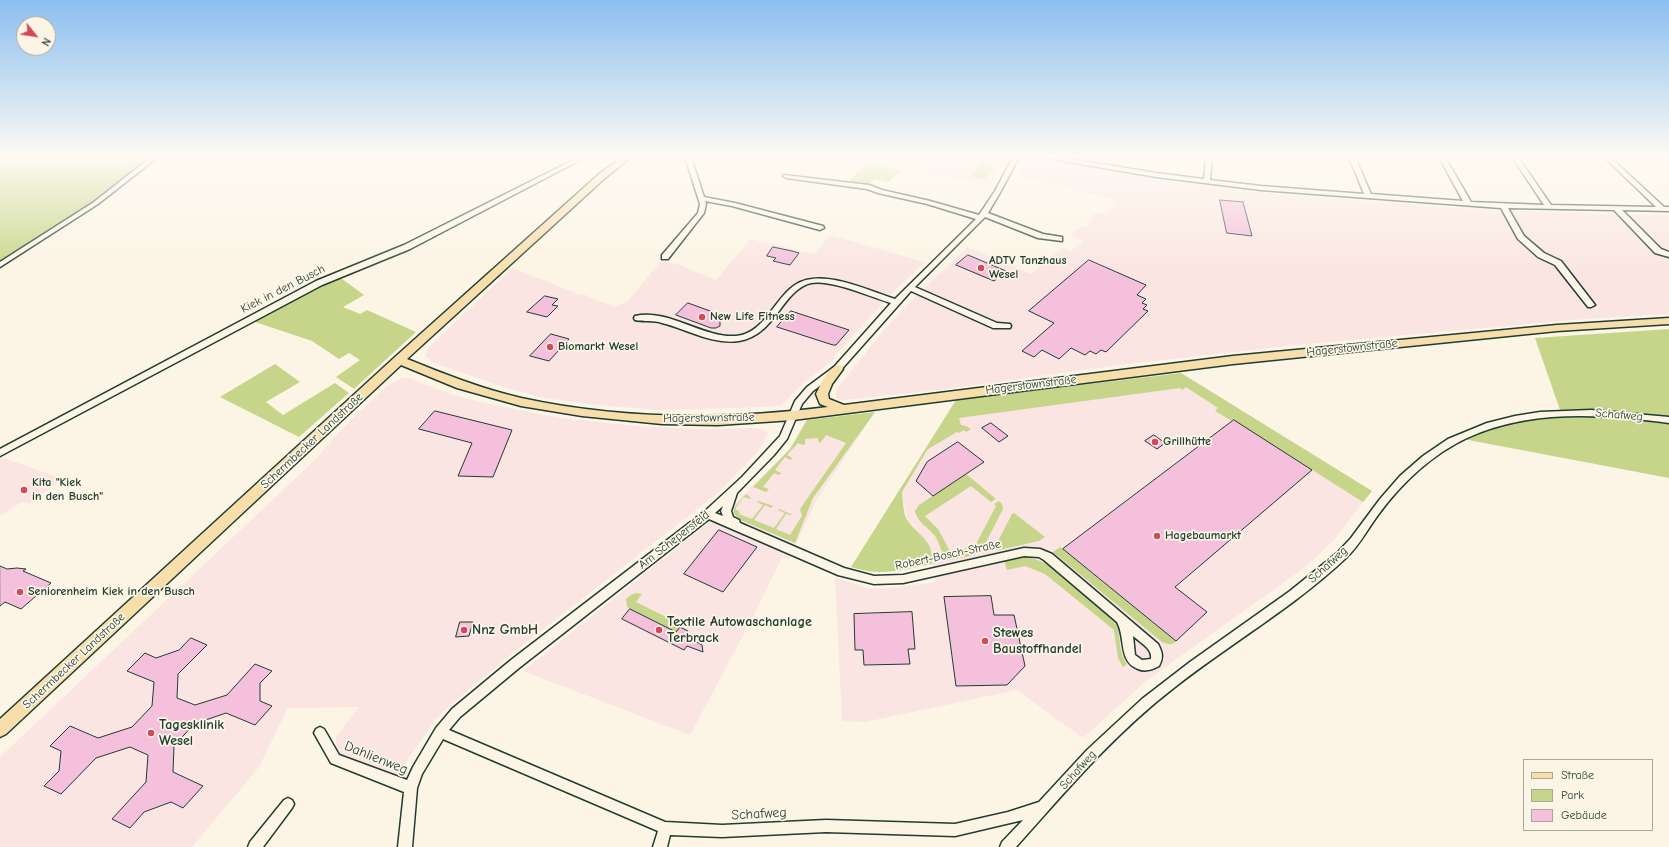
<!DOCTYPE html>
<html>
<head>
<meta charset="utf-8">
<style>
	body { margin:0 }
	#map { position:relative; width:1669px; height:847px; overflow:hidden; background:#fcf5e5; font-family:"Comic Neue",sans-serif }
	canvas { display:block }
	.legend { position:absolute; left:1523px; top:759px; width:130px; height:72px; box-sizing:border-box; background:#fcf5e5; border:1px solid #a4ab9e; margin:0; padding:5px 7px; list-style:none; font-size:12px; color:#1f3d34 }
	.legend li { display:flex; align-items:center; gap:8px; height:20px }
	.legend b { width:20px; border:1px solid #a4ab9e }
	.north { position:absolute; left:16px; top:16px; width:40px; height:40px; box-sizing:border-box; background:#fcf5e5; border:1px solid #a4ab9e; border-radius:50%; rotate:120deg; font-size:11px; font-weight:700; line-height:16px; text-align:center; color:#1f3d34 }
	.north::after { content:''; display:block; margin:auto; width:14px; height:18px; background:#d1495b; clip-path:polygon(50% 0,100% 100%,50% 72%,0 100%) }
</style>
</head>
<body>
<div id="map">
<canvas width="1669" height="847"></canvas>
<ul class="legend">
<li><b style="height:5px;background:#f8deab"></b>Straße</li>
<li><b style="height:11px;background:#c6d589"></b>Park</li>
<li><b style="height:11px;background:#f4c0dc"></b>Gebäude</li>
</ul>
<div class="north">N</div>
</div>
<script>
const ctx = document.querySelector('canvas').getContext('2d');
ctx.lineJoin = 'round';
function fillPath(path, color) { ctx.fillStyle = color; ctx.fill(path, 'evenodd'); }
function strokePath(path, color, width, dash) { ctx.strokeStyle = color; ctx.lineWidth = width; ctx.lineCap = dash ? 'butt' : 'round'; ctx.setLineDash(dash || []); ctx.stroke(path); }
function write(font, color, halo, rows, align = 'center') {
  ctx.font = font + ' "Comic Neue",sans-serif'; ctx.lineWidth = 3.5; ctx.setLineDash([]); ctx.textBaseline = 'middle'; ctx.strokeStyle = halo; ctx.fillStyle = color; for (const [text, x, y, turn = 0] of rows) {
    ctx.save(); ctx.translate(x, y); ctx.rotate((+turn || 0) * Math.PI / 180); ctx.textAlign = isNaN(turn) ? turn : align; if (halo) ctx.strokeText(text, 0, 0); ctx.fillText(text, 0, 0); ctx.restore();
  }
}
fillPath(new Path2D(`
	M 874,157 L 1006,157 L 990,188 L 906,166 L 901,171 L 867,163 Z
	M 1027,158 L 1163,180 L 1256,192 L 1428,206 L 1515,211 L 1669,215 L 1669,314 L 1584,319 L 1296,345 L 1127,364 L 947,389 L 842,400 L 838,399 L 836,397 L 836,390 L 884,330 L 913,299 L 967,247 L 1031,274 L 1062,248 L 1071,251 L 1083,241 L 1070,236 L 1076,229 L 1087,226 L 1096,212 L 1107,215 L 1115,200 L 1017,176 Z
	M 830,235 L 925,262 L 890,295 L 834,357 L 836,358 L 800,386 L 781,406 L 738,408 L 656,410 L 588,404 L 539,397 L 506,388 L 434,363 L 426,357 L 426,351 L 434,342 L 513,268 L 581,295 L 583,294 L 614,307 L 628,301 L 661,261 L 677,264 L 716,280 L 750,239 L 814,254 Z
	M 1181,373 L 1372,491 L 1334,540 L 1304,568 L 1146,681 L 1083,738 L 1017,690 L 865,722 L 842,721 L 835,577 L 866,588 L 883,589 L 936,582 L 932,564 L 932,551 L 927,542 L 906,517 L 902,492 L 956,404 Z
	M 403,378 L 409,378 L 447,393 L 484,403 L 561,418 L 636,426 L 699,429 L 750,428 L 761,429 L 767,432 L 768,435 L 759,450 L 718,493 L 524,644 L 452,704 L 436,719 L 409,757 L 403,772 L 391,775 L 337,754 L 336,737 L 359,707 L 288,708 L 259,767 L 192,847 L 0,847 L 0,757 L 318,457 L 337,434 L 387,386 L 397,380 Z
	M 875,412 L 817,499 L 789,560 L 782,557 L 755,613 L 690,735 L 523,671 L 723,511 L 726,512 L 790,449 L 806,422 Z
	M 1,457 L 63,479 L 30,504 L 22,502 L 0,516 L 0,458 Z`), '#fae5e2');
fillPath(new Path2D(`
	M 0,157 L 151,157 L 105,194 L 0,262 Z
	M 867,163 L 901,171 L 888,182 L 875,179 L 869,185 L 849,181 Z
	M 982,163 L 995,166 L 984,180 L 971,176 Z
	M 338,276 L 364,295 L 343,307 L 360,314 L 367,310 L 416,332 L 354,389 L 336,377 L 360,360 L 349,353 L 339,359 L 312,341 L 252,321 Z
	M 1669,329 L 1669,419 L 1602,411 L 1560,410 L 1535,338 Z
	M 275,364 L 300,382 L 266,402 L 283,415 L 335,383 L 349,393 L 299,437 L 220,397 Z
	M 1181,373 L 1372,491 L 1363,502 L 1233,420 L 1232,421 L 1215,411 L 1218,408 L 1186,387 L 1182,390 L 1180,388 L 959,418 L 961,425 L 966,426 L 971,429 L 966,432 L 964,430 L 959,433 L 957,432 L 928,449 L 902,492 C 903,500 903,511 906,518 C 916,535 935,539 932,564 C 902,570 881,577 851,567 L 956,400 Z
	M 875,412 L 813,498 L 795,543 L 738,519 L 734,513 L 734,508 L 746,494 L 751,498 L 750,499 L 744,497 L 735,509 L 740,512 L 739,514 L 752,519 L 763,505 L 757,502 L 759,501 L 773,506 L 771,508 L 765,505 L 754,520 L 774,528 L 785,513 L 778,510 L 779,509 L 793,515 L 786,514 L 776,529 L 790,535 L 802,516 L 800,509 L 846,443 L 826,435 L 821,442 L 819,443 L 818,438 L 805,439 L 805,444 L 803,445 L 798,443 L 787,455 L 792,458 L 791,460 L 785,457 L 775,470 L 781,473 L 779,475 L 774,473 L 763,487 L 769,489 L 766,492 L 753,487 L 790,449 L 807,420 Z
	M 1563,414 L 1604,414 L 1669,422 L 1669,478 L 1463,439 L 1506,424 Z
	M 966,474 L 996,499 L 991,502 L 971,486 L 925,516 L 938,529 L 951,553 L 967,548 L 970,556 L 950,560 C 940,555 941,544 935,536 C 929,528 917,522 915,511 L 919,505 Z
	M 999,501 L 1002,504 L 1003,509 L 983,548 L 974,555 L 970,547 L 975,546 L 996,506 L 994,504 Z
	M 1014,513 L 1045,537 L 1039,541 L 999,550 L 997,543 L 1012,514 Z
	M 1060,547 L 1176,641 C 1172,646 1167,644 1162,642 L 1053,552 Z
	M 1025,557 C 1053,559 1092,600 1114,619 C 1122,633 1117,651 1127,664 L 1123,667 L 1118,658 L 1114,630 L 1045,574 L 1025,566 L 1007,570 L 1004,560 Z
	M 636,593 L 642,594 L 636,602 L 682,625 L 676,632 L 627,607 L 626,599 L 631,595 Z`), '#c6d589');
const building = new Path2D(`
	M 1220,200 L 1243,202 L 1252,236 L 1227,233 Z
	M 773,247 L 792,251 L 799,253 L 790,265 L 773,261 L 776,258 L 767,256 Z
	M 968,255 L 1006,271 L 994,281 L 956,265 Z
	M 1089,260 L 1146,285 L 1137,295 L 1146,299 L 1142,303 L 1147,305 L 1143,309 L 1148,311 L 1106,352 L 1101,350 L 1096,354 L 1090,351 L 1085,355 L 1071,348 L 1059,359 L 1042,350 L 1034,357 L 1022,351 L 1054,323 L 1029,311 Z
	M 545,296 L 558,299 L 552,305 L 558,306 L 547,317 L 527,312 Z
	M 688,303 L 724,316 L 720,319 L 720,326 L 716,328 L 711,328 L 676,315 Z
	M 791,311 L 849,330 L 836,345 L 833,345 L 777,327 Z
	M 551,334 L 569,339 L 549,361 L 530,356 Z
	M 435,411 L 512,430 L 493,477 L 458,476 L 472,443 L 419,429 Z
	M 1234,420 L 1312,470 L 1175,587 L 1207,612 L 1176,641 L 1063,549 Z
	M 991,423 L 1008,436 L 999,442 L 982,428 Z
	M 1154,435 L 1165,443 L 1157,449 L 1145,441 Z
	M 958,442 L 984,462 L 933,496 L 916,481 L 927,462 Z
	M 719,530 L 757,547 L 723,592 L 684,574 Z
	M 0,566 L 7,569 L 17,568 L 26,569 L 23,571 L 51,583 L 21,609 L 5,602 L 0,606 Z
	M 991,596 L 994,615 L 1014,615 L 1025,666 L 1007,685 L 956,686 L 944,597 Z
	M 630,609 L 676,632 L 680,627 L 688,631 L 685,636 L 702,645 L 703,652 L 687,646 L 684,650 L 622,619 Z
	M 912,612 L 915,649 L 908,649 L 910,664 L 864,665 L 863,650 L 855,650 L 854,614 Z
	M 460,622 L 473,622 L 469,636 L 456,637 Z
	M 191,638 L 207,645 L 178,674 L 177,698 L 195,705 L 227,695 L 255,664 L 272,671 L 260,683 L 260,701 L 272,706 L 255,725 L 226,713 L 194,724 L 174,746 L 173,772 L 203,786 L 183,808 L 171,802 L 144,812 L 130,828 L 112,819 L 146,782 L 148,755 L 130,747 L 96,758 L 61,794 L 44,786 L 59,771 L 61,751 L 50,746 L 70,726 L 98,738 L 132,727 L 152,706 L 154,682 L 127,671 L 145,653 L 156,658 L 179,650 Z`);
fillPath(building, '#f4c0dc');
strokePath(building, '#1f3d34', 1);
const minor = new Path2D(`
	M 151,157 L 158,157 L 98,204 L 0,267 L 0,262 L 94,202 Z
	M 579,157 L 586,157 L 410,249 L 322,285 L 0,456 L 0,449 L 316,281 L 404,245 Z
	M 685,157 L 691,157 L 704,197 L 735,203 L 823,226 L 824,228 L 820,230 L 732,206 L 705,201 L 706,204 L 704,213 L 668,259 L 662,259 L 662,255 L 698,213 L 700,204 Z
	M 1013,157 L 1019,157 L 1001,191 L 988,213 L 1043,234 L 1062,237 L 1062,241 L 1038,238 L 985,217 L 915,287 L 997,323 L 1010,324 L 1011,326 L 1010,328 L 993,328 L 911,291 L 840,371 L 813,391 L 802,404 L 787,439 L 774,455 L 737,493 L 731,511 L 733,517 L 739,520 L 740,523 L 844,568 L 874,576 L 903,575 L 1024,548 L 1040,549 L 1052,554 L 1158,644 C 1162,652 1164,657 1159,666 C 1152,670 1145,672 1138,669 C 1118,661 1126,639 1117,622 L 1044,560 L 1039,557 L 1024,556 L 903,583 L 874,584 L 838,575 L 709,519 L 519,668 L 460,717 L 449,730 L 665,822 L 722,825 L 826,820 L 955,824 L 1008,812 L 1039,802 L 1087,750 L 1142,699 L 1190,662 L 1290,591 L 1337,553 L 1351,538 L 1380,499 L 1400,476 L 1423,456 L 1448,439 L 1487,423 L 1515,416 L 1540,412 L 1591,410 L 1669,417 L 1669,423 C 1602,414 1530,409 1467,438 C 1431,455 1401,484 1378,515 C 1367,530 1359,546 1346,558 C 1294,607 1231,643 1175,687 C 1115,733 1066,791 1016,847 L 1000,847 L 1002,842 L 1023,820 L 955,836 L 826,832 L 722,837 L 670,835 L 667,847 L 653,847 L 658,831 L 443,739 L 422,774 L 417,788 L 412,847 L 398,847 L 404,792 L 331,763 L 314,733 L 316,729 L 320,727 L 324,729 L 339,755 L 407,780 L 413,767 L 436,728 L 452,709 L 511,660 L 705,511 L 742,477 L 780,436 L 795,401 L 807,387 L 834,367 L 891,303 C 871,297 831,279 811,283 C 782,290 776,335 739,341 C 712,345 687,329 662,323 C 653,320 644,322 635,320 L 634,318 L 635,316 C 668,308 702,338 736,336 C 771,333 777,282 812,279 C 838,276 870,291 895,299 L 976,219 L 927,204 L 878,193 L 867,189 L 786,178 L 783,176 L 784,175 L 869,185 L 882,190 L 930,201 L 979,215 L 995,191 ZM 723,506 L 721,511 L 723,516 L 715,513 ZM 1133,636 C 1141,643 1153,649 1151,659 L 1142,660 L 1135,655 Z
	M 1048,157 L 1060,157 L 1156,173 L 1204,179 L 1206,157 L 1212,157 L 1210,180 L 1261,186 L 1364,194 L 1349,157 L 1355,157 L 1371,194 L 1463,201 L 1439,157 L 1445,157 L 1471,202 L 1544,205 L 1512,157 L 1518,157 L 1551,205 L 1656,207 L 1604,157 L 1610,157 L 1664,207 L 1669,207 L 1669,211 L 1622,210 L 1661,249 L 1669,252 L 1669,257 L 1655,253 L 1614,210 L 1508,208 L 1524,236 L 1544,253 L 1561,261 L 1595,305 L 1591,307 L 1588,307 L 1555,265 L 1538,257 L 1518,239 L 1501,208 L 1261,190 L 1156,177 L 1051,159 Z
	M 288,798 L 292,800 L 294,804 L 292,808 L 263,847 L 248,847 L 250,842 L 284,800 Z`);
const major = new Path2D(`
	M 622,157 L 631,157 L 604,179 L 407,359 C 444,374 482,389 521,398 C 622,420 726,420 828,407 L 820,404 L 816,394 C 821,385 829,363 841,366 L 843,369 L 832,384 L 828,394 L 829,399 L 844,405 L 1233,356 L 1557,325 L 1669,318 L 1669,324 L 1557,331 L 1233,364 L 793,420 L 718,425 L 662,424 L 582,416 L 521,406 L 457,388 L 401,365 L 6,734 L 0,737 L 0,719 L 395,357 L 598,175 Z`);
strokePath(minor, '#1f3d34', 3);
strokePath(major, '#1f3d34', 3);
fillPath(minor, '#fcf5e5');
fillPath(major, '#f8deab');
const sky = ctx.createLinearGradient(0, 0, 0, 275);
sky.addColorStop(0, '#8bbff0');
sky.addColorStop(0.57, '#fefaf3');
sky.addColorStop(1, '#fefaf300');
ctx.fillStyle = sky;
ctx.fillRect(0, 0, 1669, 275);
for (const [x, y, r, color] of [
	[981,268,4,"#d1495b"],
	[702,317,4,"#d1495b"],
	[550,347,4,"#d1495b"],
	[1155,442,4,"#d1495b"],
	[24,490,4,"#d1495b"],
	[1157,536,4,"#d1495b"],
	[20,592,4,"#d1495b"],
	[464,630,4,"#d1495b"],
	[659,630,4,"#d1495b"],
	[985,641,4,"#d1495b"],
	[151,733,4,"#d1495b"]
]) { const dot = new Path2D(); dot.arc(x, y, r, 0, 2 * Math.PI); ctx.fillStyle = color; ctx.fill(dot); strokePath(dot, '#fcf5e5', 1.5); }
write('bold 12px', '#1f3d34', '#fcf5e5', [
	["ADTV Tanzhaus",989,261],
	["Wesel",989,275],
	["New Life Fitness",710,317],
	["Biomarkt Wesel",558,347],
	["Grillhütte",1163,442],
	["Kita \"Kiek",32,483],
	["in den Busch\"",32,497],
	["Hagebaumarkt",1165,536],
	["Seniorenheim Kiek in den Busch",28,592]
], 'left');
write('12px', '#1f3d34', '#fcf5e5', [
	["Kiek in den Busch",283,289,-27],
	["Hagerstownstraße",1352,348,-6],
	["Hagerstownstraße",1031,385,-7],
	["Schafweg",1619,415,5],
	["Hagerstownstraße",709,418,-1],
	["Schermbecker Landstraße",312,441,-43],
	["Am Schepersfeld",674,540,-38],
	["Robert-Bosch-Straße",948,555,-12],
	["Schafweg",1328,565,-42],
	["Schermbecker Landstraße",74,661,-43],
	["Schafweg",1078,770,-48]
]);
write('bold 14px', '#1f3d34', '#fcf5e5', [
	["Textile Autowaschanlage",667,622],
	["Terbrack",667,638],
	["Nnz GmbH",472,630],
	["Stewes",993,633],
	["Baustoffhandel",993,649],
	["Tagesklinik",159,725],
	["Wesel",159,741]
], 'left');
write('14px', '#1f3d34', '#fcf5e5', [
	["Dahlienweg",376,758,22],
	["Schafweg",759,814,-3]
]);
</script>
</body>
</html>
